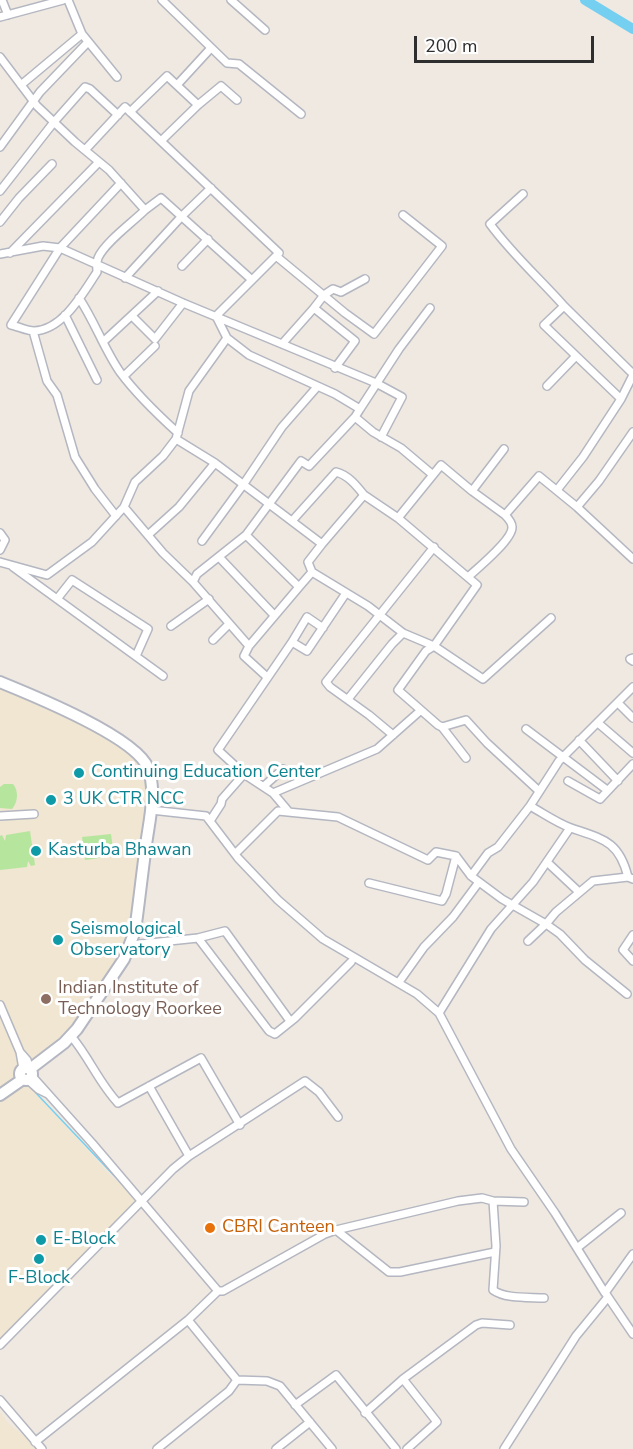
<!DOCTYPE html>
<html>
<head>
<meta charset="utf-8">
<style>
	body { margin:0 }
	#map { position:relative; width:633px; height:1449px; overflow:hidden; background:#efe9e1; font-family:"Nunito Sans",sans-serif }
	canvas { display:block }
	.scale { position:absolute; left:414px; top:36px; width:180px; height:27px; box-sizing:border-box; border:3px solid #2e2e2e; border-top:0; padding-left:8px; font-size:18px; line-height:21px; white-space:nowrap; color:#2e2e2e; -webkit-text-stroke:4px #fff; paint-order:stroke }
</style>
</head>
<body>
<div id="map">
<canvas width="633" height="1449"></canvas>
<div class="scale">200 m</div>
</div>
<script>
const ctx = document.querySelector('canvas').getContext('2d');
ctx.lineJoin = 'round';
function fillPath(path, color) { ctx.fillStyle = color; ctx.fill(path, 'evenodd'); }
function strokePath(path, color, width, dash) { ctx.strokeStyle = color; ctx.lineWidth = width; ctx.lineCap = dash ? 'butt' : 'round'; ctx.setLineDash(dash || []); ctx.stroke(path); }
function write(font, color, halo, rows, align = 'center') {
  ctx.font = font + ' "Nunito Sans",sans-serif'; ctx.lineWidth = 6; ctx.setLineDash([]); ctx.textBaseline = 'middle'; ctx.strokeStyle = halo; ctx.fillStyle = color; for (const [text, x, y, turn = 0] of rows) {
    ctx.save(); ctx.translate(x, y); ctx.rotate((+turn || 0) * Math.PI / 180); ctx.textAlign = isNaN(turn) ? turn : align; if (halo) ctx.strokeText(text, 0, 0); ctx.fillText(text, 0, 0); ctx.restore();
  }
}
fillPath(new Path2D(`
	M 0,688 L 91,727 L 140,760 L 147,778 L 138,892 L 129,937 L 108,975 L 76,1023 L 10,1080 L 32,1089 L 113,1178 L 123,1186 L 140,1208 L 0,1341 Z
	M 0,1412 L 8,1423 L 40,1449 L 0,1449 Z`), '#f0e6d1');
fillPath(new Path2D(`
	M 4,784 L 13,784 C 19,791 18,802 12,809 L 0,808 L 0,787 Z
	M 30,831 L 35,865 L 31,866 L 28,861 L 27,867 L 0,870 L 0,836 L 2,835 L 5,841 L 6,835 Z
	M 111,834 L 114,856 L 85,860 L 82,837 Z`), '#b6e59e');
strokePath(new Path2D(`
	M 36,1093 L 122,1184`), '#75cff0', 1.5);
strokePath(new Path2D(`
	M 585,0 L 633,29`), '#75cff0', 10);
const street = new Path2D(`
	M 2,0 L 8,15
	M 68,0 L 82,34 L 117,77
	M 162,0 L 227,63 L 239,64 L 301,114
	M 231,0 L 265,30
	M 0,17 L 63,0
	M 0,57 L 37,106 L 75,142 L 109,170 L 145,210 L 161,198 L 252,280 L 216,316 L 227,338 L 189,391 L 176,439 L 163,456 L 135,482 L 124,507 L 92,542 L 47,575 L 0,562
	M 21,85 L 82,34
	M 177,85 L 211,48
	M 130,112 L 167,76 L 198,105
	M 161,141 L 198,105 L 221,86 L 237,100
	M 0,147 L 40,92 L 88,42
	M 85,150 L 125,107 L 279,253 L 252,280
	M 0,191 L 54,122 L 85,87 L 90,89 L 118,115
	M 523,194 L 490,224 C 512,254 540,279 564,306 L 544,325 L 621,399 L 583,457 L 557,490
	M 145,210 C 133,222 104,243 98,258 C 96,263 97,268 97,272 C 83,293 63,330 34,331 C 27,331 17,326 11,325 L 60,248 L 183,303 L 376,383 L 402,397 L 381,437
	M 0,222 L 19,198 L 52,164
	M 10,253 L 99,162
	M 0,254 L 43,246 L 60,248 L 121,183
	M 276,256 L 345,313 L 374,334 L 442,246 L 403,215
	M 182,266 L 208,239
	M 125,278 L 182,216 L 211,188
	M 79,298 C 95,322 104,349 120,372 C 137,395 157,414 178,433
	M 564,306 L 633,374
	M 314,308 L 324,295 L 333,289 L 341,292 L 365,279
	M 65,315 L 97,380
	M 133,317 L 155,339 L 183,303
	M 33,331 L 47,381 L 57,395 L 75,457 L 95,489 L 116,516
	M 227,338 L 249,355 L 335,394 L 360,409 L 355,417 L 373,432 L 401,448 L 433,475
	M 103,342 L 158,291
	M 282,344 L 314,308 L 355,341 L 335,368
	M 124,376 L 155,346
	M 547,386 L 576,356
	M 621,399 L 633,375
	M 360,409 L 399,349 L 430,308
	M 176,439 L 215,463 L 322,544 L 364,495 L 398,518 L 441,465 L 472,491 L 504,449
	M 472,491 L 505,515 L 539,476 L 577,507 L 633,559
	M 124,507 L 163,553 L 193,582 L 197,574 L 246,535 L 301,461 L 309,466 L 355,417
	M 577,507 L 599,481 L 633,432
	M 292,521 L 336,472 C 348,475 356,485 364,495
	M 0,533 L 5,540 L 0,550
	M 148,535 L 179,507 L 215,463
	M 246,535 L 299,587 L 312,572
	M 202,541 L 243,485 L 282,427 L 317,387
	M 322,544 L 308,562 L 312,572 L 368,606 L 403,633 L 434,646 L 477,585 L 398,518
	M 219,557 L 274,615
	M 13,567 L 163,676
	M 468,577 C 478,568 513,539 512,527 C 512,522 508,518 505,515
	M 193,582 L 249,646 L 299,587
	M 57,599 L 72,580 L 148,629 L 136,656
	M 171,626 L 209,599
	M 213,640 L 229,624
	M 292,642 L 307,651 L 346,593
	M 249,646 L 244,656 L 267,677
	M 633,658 L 630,659 L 633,661
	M 348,699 L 392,644 L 403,633
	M 618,703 L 633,718
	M 598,723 L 633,753
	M 442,727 L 466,758
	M 526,729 L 607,790
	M 393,735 L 369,715 L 330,687 L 326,682 L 434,547
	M 579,740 L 618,781
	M 568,781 L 600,799 L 633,764
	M 264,786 L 283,769
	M 539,791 L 487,743 L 466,720 L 442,727 L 438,725 L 398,690 L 426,651 L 434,646 L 483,679 L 551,618
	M 273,793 L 377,749 L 420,711
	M 530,806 L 559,761 L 633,687
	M 151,810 L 206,816 L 238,858 L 278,900 L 323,939 L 417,994 L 439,1013 L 511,1149 L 555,1213 L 605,1293 L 633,1254
	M 289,812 L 273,793 L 244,774 L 218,750 L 292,642 L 307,617 L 323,628
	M 0,816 L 34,814
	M 210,821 L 221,804 L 222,799 L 244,774
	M 235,854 L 278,811 L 338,817 L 428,860 L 436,852 L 456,856 L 471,876 L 502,899 L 546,924 L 556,912 L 593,881 L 628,877 L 633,879
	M 547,862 L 579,892
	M 471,876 L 488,853 L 498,847 L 530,806 C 543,813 557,823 571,828 C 603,839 619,841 628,877
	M 369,883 L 442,901 L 446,894 L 456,856
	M 633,935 L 623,950 L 633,961
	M 198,938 L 269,1031 L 275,1034 L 295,1018 L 351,962
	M 528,941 L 546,924 L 560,934 L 585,960 L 627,994
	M 131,945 L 198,938 L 225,931 L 290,1021
	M 399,982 L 424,947 L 453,917 L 479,882
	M 0,1005 L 20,1052 L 27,1060 L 30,1069
	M 439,1013 L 491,929 L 533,882 L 570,828
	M 71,1036 C 89,1057 99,1083 118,1103 L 201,1058 L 240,1125
	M 20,1052 L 23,1069
	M 32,1076 L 92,1143 L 218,1291
	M 28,1080 L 38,1089 L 46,1093
	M 149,1086 L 189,1156
	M 493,1201 L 496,1246 L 493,1290 C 505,1299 529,1297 544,1298
	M 336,1230 L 389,1272 L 400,1272 L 495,1252
	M 577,1248 L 621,1213
	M 606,1294 L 633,1334
	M 188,1320 L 237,1380 L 267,1381 L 280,1386 L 332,1449
	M 0,1345 L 173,1169 L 189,1156 L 305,1081 L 319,1092 L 338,1117
	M 403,1379 L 437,1422 L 407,1449
	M 0,1400 L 42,1449
	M 295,1405 L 336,1375 L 396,1449
	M 365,1413 L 403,1379 L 476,1325 L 482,1323 L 510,1325
	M 35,1442 L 188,1320 L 218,1291 L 223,1291 L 325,1234 L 336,1230 L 458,1201 L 482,1198 L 493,1201 L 524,1202
	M 157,1449 L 229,1391 L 237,1380
	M 276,1449 L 310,1422
	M 504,1449 L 576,1336 L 608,1297`);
const secondary = new Path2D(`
	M 0,682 C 32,695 136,737 148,768 C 157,791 149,822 146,845 C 142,874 139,903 135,931 L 124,959 L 77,1029 L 64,1043 L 30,1069
	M20 1074a6 6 0 1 1 12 0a6 6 0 1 1-12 0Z
	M 0,1095 L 23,1079`);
strokePath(street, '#b4b7c1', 10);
strokePath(secondary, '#b4b7c1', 14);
strokePath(street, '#fff', 7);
strokePath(secondary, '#fff', 10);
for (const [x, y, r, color] of [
	[79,773,6,"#0f9aa8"],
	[51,800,6,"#0f9aa8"],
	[36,851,6,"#0f9aa8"],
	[58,940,6,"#0f9aa8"],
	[46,999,6,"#8d6e63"],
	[210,1228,6,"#e8710a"],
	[41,1240,6,"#0f9aa8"],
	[39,1259,6,"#0f9aa8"]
]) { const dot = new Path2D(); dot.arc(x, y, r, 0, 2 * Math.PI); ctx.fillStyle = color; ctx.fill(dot); strokePath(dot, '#fff', 2); }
write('18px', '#0d838f', '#fff', [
	["Continuing Education Center",91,773],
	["3 UK CTR NCC",63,800],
	["Kasturba Bhawan",48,851],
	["Seismological",70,930],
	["Observatory",70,951],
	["E-Block",53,1240],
	["F-Block",39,1279,"center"]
], 'left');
write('18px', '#785e54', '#fff', [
	["Indian Institute of",58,989],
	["Technology Roorkee",58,1010]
], 'left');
write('18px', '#c56008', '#fff', [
	["CBRI Canteen",222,1228]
], 'left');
</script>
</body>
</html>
